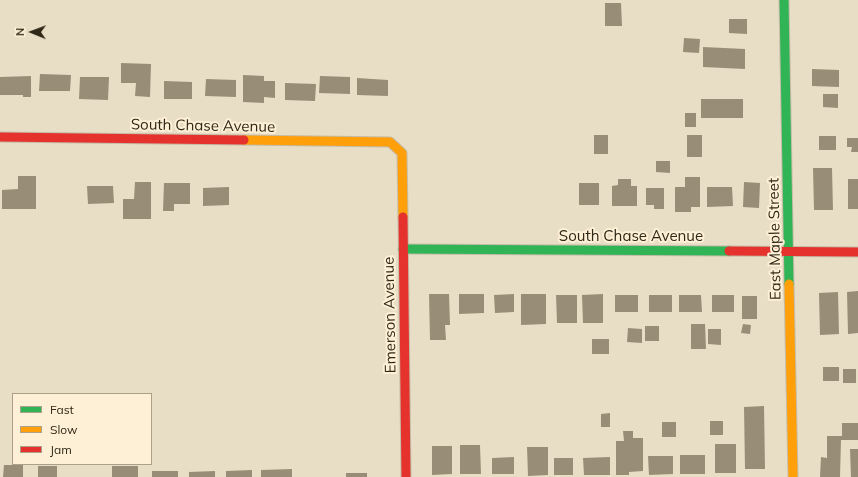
<!DOCTYPE html>
<html>
<head>
<meta charset="utf-8">
<style>
	body { margin:0 }
	#map { position:relative; width:858px; height:477px; overflow:hidden; background:#e8ddc5; font-family:Mulish,sans-serif }
	canvas { display:block }
	.legend { position:absolute; left:12px; top:393px; width:140px; height:72px; box-sizing:border-box; background:#fdf0d6; border:1px solid #aba08a; margin:0; padding:5px 7px; list-style:none; font-size:12px; color:#302817 }
	.legend li { display:flex; align-items:center; gap:8px; height:20px }
	.legend b { width:20px; border:1px solid #aba08a }
	.north { position:absolute; left:12px; top:12px; width:40px; height:40px; -webkit-text-stroke:3px #fdf0d6; paint-order:stroke; rotate:271deg; font-size:11px; font-weight:700; line-height:16px; text-align:center; color:#302817 }
	.north::after { content:''; display:block; margin:auto; width:14px; height:18px; background:#302817; clip-path:polygon(50% 0,100% 100%,50% 72%,0 100%) }
</style>
</head>
<body>
<div id="map">
<canvas width="858" height="477"></canvas>
<ul class="legend">
<li><b style="height:5px;background:#30b455"></b>Fast</li>
<li><b style="height:5px;background:#ff9f0a"></b>Slow</li>
<li><b style="height:5px;background:#e5322d"></b>Jam</li>
</ul>
<div class="north">N</div>
</div>
<script>
const ctx = document.querySelector('canvas').getContext('2d');
ctx.lineJoin = 'round';
function fillPath(path, color) { ctx.fillStyle = color; ctx.fill(path, 'evenodd'); }
function strokePath(path, color, width, dash) { ctx.strokeStyle = color; ctx.lineWidth = width; ctx.lineCap = dash ? 'butt' : 'round'; ctx.setLineDash(dash || []); ctx.stroke(path); }
function write(font, color, halo, rows, align = 'center') {
  ctx.font = font + ' Mulish,sans-serif'; ctx.lineWidth = 4; ctx.setLineDash([]); ctx.textBaseline = 'middle'; ctx.strokeStyle = halo; ctx.fillStyle = color; for (const [text, x, y, turn = 0] of rows) {
    ctx.save(); ctx.translate(x, y); ctx.rotate((+turn || 0) * Math.PI / 180); ctx.textAlign = isNaN(turn) ? turn : align; if (halo) ctx.strokeText(text, 0, 0); ctx.fillText(text, 0, 0); ctx.restore();
  }
}
fillPath(new Path2D(`
	M 605,3 L 621,3 L 622,26 L 605,26 Z
	M 729,19 L 747,19 L 747,34 L 729,33 Z
	M 684,38 L 700,39 L 699,53 L 683,52 Z
	M 703,47 L 745,49 L 745,69 L 703,67 Z
	M 121,63 L 151,64 L 150,97 L 135,96 L 136,83 L 121,83 Z
	M 812,69 L 839,70 L 839,87 L 812,86 Z
	M 40,74 L 71,75 L 70,91 L 39,91 Z
	M 243,75 L 264,76 L 264,81 L 275,81 L 275,98 L 264,97 L 264,103 L 243,102 Z
	M 31,76 L 31,97 L 23,97 L 23,95 L 0,95 L 0,77 Z
	M 320,76 L 350,77 L 350,94 L 319,93 Z
	M 80,77 L 109,77 L 108,100 L 79,99 Z
	M 357,78 L 388,80 L 388,96 L 357,95 Z
	M 206,79 L 236,80 L 236,97 L 205,96 Z
	M 164,81 L 192,82 L 192,99 L 164,99 Z
	M 285,83 L 316,84 L 315,101 L 285,100 Z
	M 823,94 L 838,94 L 838,108 L 823,107 Z
	M 701,99 L 743,99 L 743,118 L 701,118 Z
	M 685,113 L 696,113 L 696,127 L 685,127 Z
	M 594,135 L 608,135 L 608,154 L 594,154 Z
	M 687,135 L 702,135 L 702,157 L 687,157 Z
	M 819,136 L 836,136 L 836,150 L 819,150 Z
	M 847,138 L 858,138 L 858,152 L 851,152 L 852,147 L 847,147 Z
	M 656,161 L 670,161 L 670,173 L 656,172 Z
	M 813,168 L 832,168 L 833,210 L 814,210 Z
	M 18,176 L 36,176 L 36,209 L 2,209 L 2,190 L 18,189 Z
	M 685,177 L 700,177 L 700,207 L 691,207 L 691,212 L 675,212 L 675,187 L 685,187 Z
	M 618,179 L 631,179 L 631,186 L 637,186 L 637,206 L 612,206 L 612,186 L 618,185 Z
	M 848,179 L 858,179 L 858,209 L 848,209 Z
	M 135,182 L 151,182 L 151,219 L 123,219 L 123,199 L 134,199 Z
	M 744,182 L 760,183 L 759,208 L 743,207 Z
	M 164,183 L 190,183 L 190,204 L 174,204 L 174,211 L 163,211 Z
	M 579,183 L 599,183 L 599,205 L 579,205 Z
	M 87,186 L 113,186 L 114,203 L 88,204 Z
	M 229,187 L 229,205 L 203,206 L 203,188 Z
	M 707,187 L 732,187 L 733,206 L 707,207 Z
	M 646,188 L 664,188 L 664,209 L 654,209 L 654,205 L 646,205 Z
	M 858,291 L 858,333 L 848,334 L 847,292 Z
	M 838,292 L 839,334 L 820,335 L 819,293 Z
	M 429,294 L 449,294 L 450,325 L 445,325 L 446,340 L 430,340 Z
	M 459,294 L 484,294 L 484,313 L 459,314 Z
	M 514,294 L 514,312 L 495,313 L 494,295 Z
	M 521,294 L 546,294 L 546,324 L 521,325 Z
	M 603,294 L 603,323 L 583,323 L 582,295 Z
	M 556,295 L 577,295 L 577,323 L 557,323 Z
	M 615,295 L 638,295 L 638,312 L 615,312 Z
	M 649,295 L 672,295 L 672,312 L 649,312 Z
	M 679,295 L 701,295 L 702,312 L 679,312 Z
	M 712,295 L 734,295 L 734,312 L 712,312 Z
	M 742,296 L 757,296 L 757,319 L 742,319 Z
	M 691,324 L 705,324 L 706,349 L 691,349 Z
	M 743,324 L 751,325 L 750,334 L 741,333 Z
	M 645,326 L 659,326 L 659,341 L 645,341 Z
	M 628,328 L 642,329 L 642,343 L 627,342 Z
	M 708,329 L 721,329 L 721,345 L 708,344 Z
	M 592,339 L 609,339 L 609,354 L 592,354 Z
	M 823,367 L 839,367 L 839,381 L 823,381 Z
	M 843,369 L 856,369 L 856,383 L 843,383 Z
	M 764,406 L 765,469 L 745,469 L 744,407 Z
	M 610,413 L 610,427 L 601,427 L 601,414 Z
	M 710,421 L 723,421 L 723,435 L 710,435 Z
	M 662,422 L 676,422 L 676,437 L 662,437 Z
	M 842,423 L 858,423 L 858,440 L 841,440 L 840,477 L 820,477 L 821,457 L 827,458 L 827,436 L 842,436 Z
	M 623,431 L 633,431 L 633,438 L 643,438 L 643,471 L 629,472 L 629,475 L 616,475 L 616,441 L 624,441 Z
	M 715,444 L 736,444 L 736,473 L 715,473 Z
	M 460,445 L 480,445 L 481,474 L 460,474 Z
	M 432,446 L 452,446 L 452,474 L 432,475 Z
	M 527,447 L 548,447 L 548,475 L 528,476 Z
	M 850,449 L 858,449 L 858,477 L 851,477 Z
	M 680,455 L 705,455 L 705,474 L 680,474 Z
	M 648,456 L 673,456 L 673,474 L 649,475 Z
	M 514,457 L 514,474 L 492,474 L 492,458 Z
	M 610,457 L 610,475 L 584,475 L 583,458 Z
	M 554,458 L 573,458 L 573,475 L 554,475 Z
	M 4,465 L 23,465 L 23,477 L 3,477 Z
	M 38,466 L 57,466 L 57,477 L 38,477 Z
	M 112,466 L 138,466 L 138,477 L 112,477 Z
	M 292,469 L 292,477 L 261,477 L 261,470 Z
	M 252,470 L 252,477 L 226,477 L 226,471 Z
	M 152,471 L 178,471 L 178,477 L 152,477 Z
	M 215,471 L 215,477 L 189,477 L 189,472 Z
	M 346,473 L 367,473 L 367,477 L 346,477 Z`), '#988e78');
const fast = new Path2D(`
	M 784,0 L 789,284
	M 403,249 L 729,251`);
const slow = new Path2D(`
	M 244,140 L 390,142 L 402,153 L 403,217
	M 789,284 L 793,477`);
const jam = new Path2D(`
	M 0,137 L 244,140
	M 403,217 L 406,477
	M 729,251 L 858,252`);
strokePath(fast, '#c4bca8', 11);
strokePath(slow, '#c4bca8', 11);
strokePath(jam, '#c4bca8', 11);
strokePath(fast, '#30b455', 9);
strokePath(slow, '#ff9f0a', 9);
strokePath(jam, '#e5322d', 9);
write('15px', '#302817', '#fdf0d6', [
	["South Chase Avenue",203,126,1],
	["South Chase Avenue",631,236],
	["East Maple Street",775,239,-91],
	["Emerson Avenue",390,315,-91]
]);
</script>
</body>
</html>
